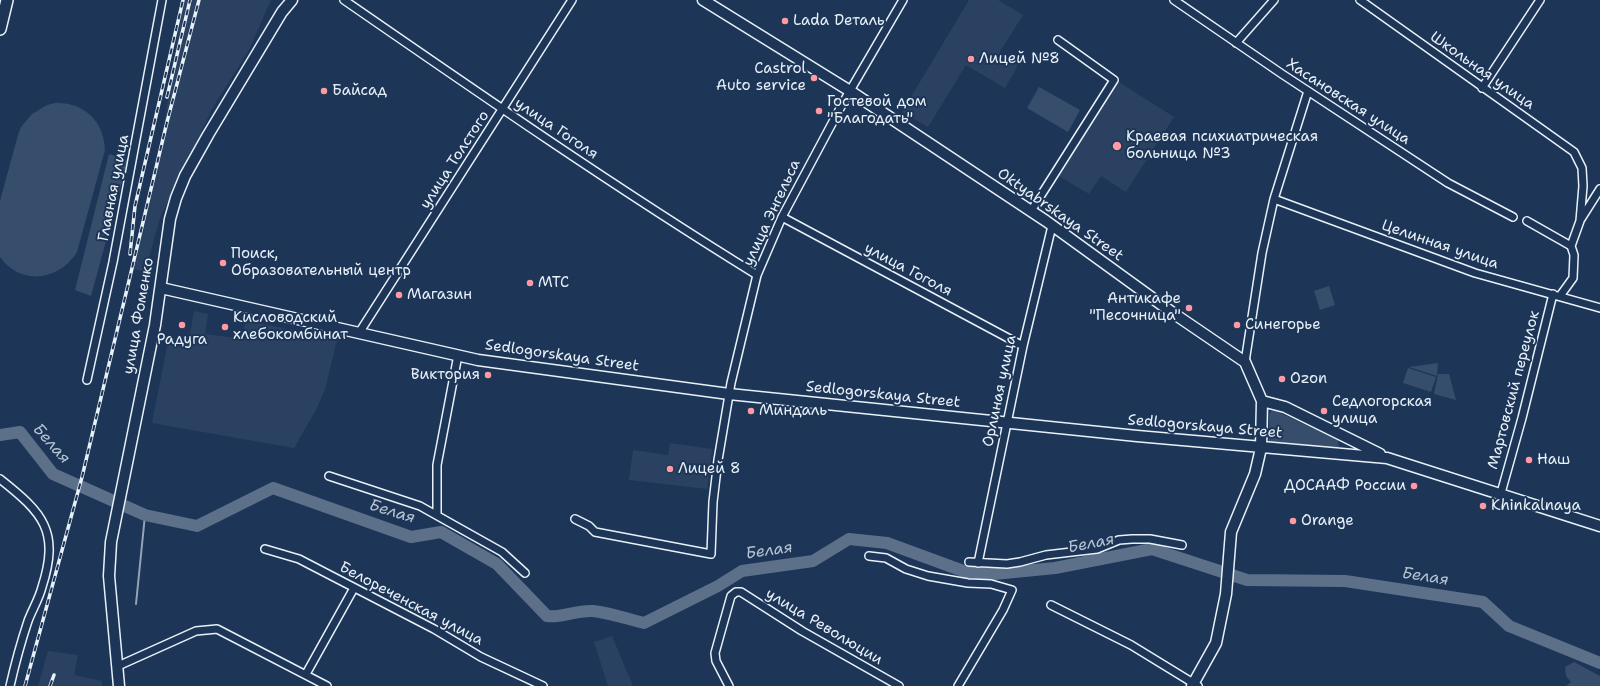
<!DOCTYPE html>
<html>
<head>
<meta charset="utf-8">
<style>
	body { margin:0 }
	canvas { display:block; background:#1d3557 }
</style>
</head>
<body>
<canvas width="1600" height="686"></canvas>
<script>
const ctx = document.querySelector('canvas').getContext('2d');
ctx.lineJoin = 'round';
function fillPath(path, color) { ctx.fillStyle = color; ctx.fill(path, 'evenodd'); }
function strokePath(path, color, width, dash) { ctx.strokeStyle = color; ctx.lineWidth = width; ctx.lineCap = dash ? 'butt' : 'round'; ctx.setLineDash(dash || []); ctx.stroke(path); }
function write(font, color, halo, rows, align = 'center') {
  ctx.font = font + ' "Shantell Sans",sans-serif'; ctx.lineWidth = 4; ctx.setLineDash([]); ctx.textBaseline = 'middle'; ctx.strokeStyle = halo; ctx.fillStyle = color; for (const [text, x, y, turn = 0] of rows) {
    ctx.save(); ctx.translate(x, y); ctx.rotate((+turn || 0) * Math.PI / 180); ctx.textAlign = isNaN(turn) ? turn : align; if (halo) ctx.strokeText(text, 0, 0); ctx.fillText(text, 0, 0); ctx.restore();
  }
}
fillPath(new Path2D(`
	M 183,0 L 271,0 L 249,50 L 212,109 L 160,218 L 145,272 L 134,269 L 157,173 Z
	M 969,0 L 998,0 L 1023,15 L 999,53 L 1018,65 L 1005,88 L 966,65 L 928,127 L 902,112 Z
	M 1119,82 L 1174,117 L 1126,192 L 1101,176 L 1089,194 L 1059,176 Z
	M 194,311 L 208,314 L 205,334 L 243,339 L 245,320 L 337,340 L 325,389 L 316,410 L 294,448 L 152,423 L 169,337 L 189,341 Z
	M 670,443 L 712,449 L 707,489 L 629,480 L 633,450 L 668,455 Z
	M 612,636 L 633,686 L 608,686 L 594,642 Z
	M 48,651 L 78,655 L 74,675 L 102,681 L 102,686 L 38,686 Z`), '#2a4162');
fillPath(new Path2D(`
	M 1039,87 L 1080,110 L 1068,132 L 1027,108 Z
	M 55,103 C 84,102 104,121 105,150 L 77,252 C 59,281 21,286 0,257 L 0,201 L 18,135 L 21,127 L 32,114 L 47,105 Z
	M 109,154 L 128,160 L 91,296 L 75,290 Z
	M 1329,286 L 1335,305 L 1320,310 L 1314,291 Z
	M 1438,363 L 1437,376 L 1409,367 Z
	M 1408,368 L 1436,377 L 1431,392 L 1403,383 Z
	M 1438,374 L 1449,374 L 1456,400 L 1434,394 Z
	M 1271,411 L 1276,411 L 1338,440 L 1339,447 L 1336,449 L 1269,443 L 1269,415 Z
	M 1574,662 L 1600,676 L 1600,686 L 1566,686 L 1571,682 L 1566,676 L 1565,667 Z`), '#374d6c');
strokePath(new Path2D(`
	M 136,604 L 145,515`), '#95a4b5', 2);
strokePath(new Path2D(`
	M 0,435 L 20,432 L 53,474 L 145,515 L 197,526 L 273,488 L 411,537 L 441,532 L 497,564 L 547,616 C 561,618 576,610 593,611 C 610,613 628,619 644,623 L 718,586 L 742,571 L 813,561 L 849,539 L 887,543 L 966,572 L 994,574 L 1055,568 L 1152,549 L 1247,580 L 1345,581 L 1483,602 L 1509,626 L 1600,663`), '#5d7089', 12);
const street = new Path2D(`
	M 344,0 C 480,94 616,188 757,275
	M 1174,0 L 1282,74 L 1448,183 L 1513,217
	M 1360,0 L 1574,152 L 1582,168 L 1583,186 L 1580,221 L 1571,246 L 1574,255 L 1573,278 L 1560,296
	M 1236,43 L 1274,0
	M 1482,88 L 1540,0
	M 1274,199 L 1475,273 L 1600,308
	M 1031,211 L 1114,80 L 1058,40
	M 782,217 L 1023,346
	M 1581,219 L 1600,189
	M 1527,221 L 1571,246
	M 359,333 L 572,0
	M 1245,362 L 1262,253 L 1274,199 L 1308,91
	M 87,380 L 113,262 L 162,0
	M 329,476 L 420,506 L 502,552 L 525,573
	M 0,479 C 43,513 60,531 42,587 C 39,599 32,610 28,621 C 21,642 15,664 10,686
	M 1501,493 L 1522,418 L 1553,294
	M 437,515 L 437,465 L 458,355
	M 575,519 L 589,526 L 595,532 L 711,554 L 713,502 L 718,460 L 731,383 L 757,275 L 782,217 L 844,101 L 903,0
	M 265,549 L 299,559 L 434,629 L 481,657 L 543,686
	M 869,556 L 886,558 L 906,569 L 928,576 L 968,583 L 991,584 L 1012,590 L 1003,610 L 958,686
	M 969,562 L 1007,564 L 1020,562 L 1046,555 L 1097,549 L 1119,540 L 1132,539 L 1150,539 L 1182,545
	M 978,563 L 1023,346 L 1052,226
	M 1051,605 L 1131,645 L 1198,686
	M 118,666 L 196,631 L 217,629 L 327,686
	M 306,674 L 354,588
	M 729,686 L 716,661 L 715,653 L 731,596 L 736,592 L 741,592 L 802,631 L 899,686`);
const secondary = new Path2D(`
	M 703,0 L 850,91 L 1046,221 L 1173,313 L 1245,362 L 1262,401 L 1261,448 L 1255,474 L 1231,532 L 1226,594 L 1216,643 L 1192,686
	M 161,288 L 478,360 L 729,394 L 1137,436 L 1387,458 L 1600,526
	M 1262,401 L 1285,407 L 1380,454
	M 119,686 L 109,576 L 111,542 L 155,325 L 170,219 L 176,198 L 185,176 L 208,135 L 282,12 L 292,0`);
const primary = new Path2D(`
	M 0,29 L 7,0`);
strokePath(street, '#e8f1f8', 10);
strokePath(secondary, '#e8f1f8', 13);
strokePath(primary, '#e8f1f8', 14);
strokePath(street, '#1d3557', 7);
strokePath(secondary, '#1d3557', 10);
strokePath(primary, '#1d3557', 11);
const rail = new Path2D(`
	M 167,97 L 190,0
	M 130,254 L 135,206 L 183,0
	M 25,686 L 82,477 L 167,122 L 199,0
	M 50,686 L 54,675`);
strokePath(rail, '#e8f1f8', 3.5);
strokePath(rail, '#1d3557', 2, [6]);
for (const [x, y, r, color] of [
	[785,21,4,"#ff9aa2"],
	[971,59,4,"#ff9aa2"],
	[814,78,4,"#ff9aa2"],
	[324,91,4,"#ff9aa2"],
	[819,111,4,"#ff9aa2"],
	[1117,146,5,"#ff9aa2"],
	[223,263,4,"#ff9aa2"],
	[530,283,4,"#ff9aa2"],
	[399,295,4,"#ff9aa2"],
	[1189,308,4,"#ff9aa2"],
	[182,325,4,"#ff9aa2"],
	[1237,325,4,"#ff9aa2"],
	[225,327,4,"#ff9aa2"],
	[488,375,4,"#ff9aa2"],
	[1282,379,4,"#ff9aa2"],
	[751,411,4,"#ff9aa2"],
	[1324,411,4,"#ff9aa2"],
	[1529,460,4,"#ff9aa2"],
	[670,469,4,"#ff9aa2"],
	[1414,486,4,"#ff9aa2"],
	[1483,506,4,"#ff9aa2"],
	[1293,521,4,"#ff9aa2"]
]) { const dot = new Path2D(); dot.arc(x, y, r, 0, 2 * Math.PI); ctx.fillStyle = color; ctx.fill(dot); strokePath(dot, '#1d3557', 1.5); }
write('15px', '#e8f1f8', '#1d3557', [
	["Lada Dеталь",793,21],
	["Лицей №8",979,59],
	["Castrol",806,69,"right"],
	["Auto service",806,86,"right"],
	["Байсад",332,91],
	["Гостевой дом",827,102],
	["\"Благодать\"",827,119],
	["Краевая психиатрическая",1126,137],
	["больница №3",1126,154],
	["Поиск,",231,254],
	["Образовательный центр",231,271],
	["МТС",538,283],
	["Магазин",407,295],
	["Антикафе",1181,299,"right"],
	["\"Песочница\"",1181,316,"right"],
	["Кисловодский",233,318],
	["хлебокомбинат",233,335],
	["Синегорье",1245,325],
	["Радуга",182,340,"center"],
	["Виктория",480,375,"right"],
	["Ozon",1290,379],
	["Седлогорская",1332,402],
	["улица",1332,419],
	["Миндаль",759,411],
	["Наш",1537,460],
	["Лицей 8",678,469],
	["ДОСААФ России",1406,486,"right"],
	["Khinkalnaya",1491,506],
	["Orange",1301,521]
], 'left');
write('15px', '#e8f1f8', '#1d3557', [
	["Школьная улица",1482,71,35],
	["Хасановская улица",1348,102,33],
	["улица Гоголя",556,129,34],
	["улица Толстого",455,160,-57],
	["Главная улица",114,188,-79],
	["улица Энгельса",772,213,-65],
	["Oktyabrskaya Street",1060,215,35],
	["Целинная улица",1440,245,19],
	["улица Гоголя",908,270,28],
	["улица Фоменко",139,316,-80],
	["Sedlogorskaya Street",562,356,8],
	["Мартовский переулок",1514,390,-75],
	["Орлиная улица",1000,391,-78],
	["Sedlogorskaya Street",883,395,6],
	["Sedlogorskaya Street",1205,427,5],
	["Белореченская улица",411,604,28],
	["улица Революции",824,627,31]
]);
write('italic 16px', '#b7c4d1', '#1d3557', [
	["Белая",51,444,48],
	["Белая",392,512,17],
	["Белая",1091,544,-11],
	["Белая",769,551,-8],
	["Белая",1425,577,9]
]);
</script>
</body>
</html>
